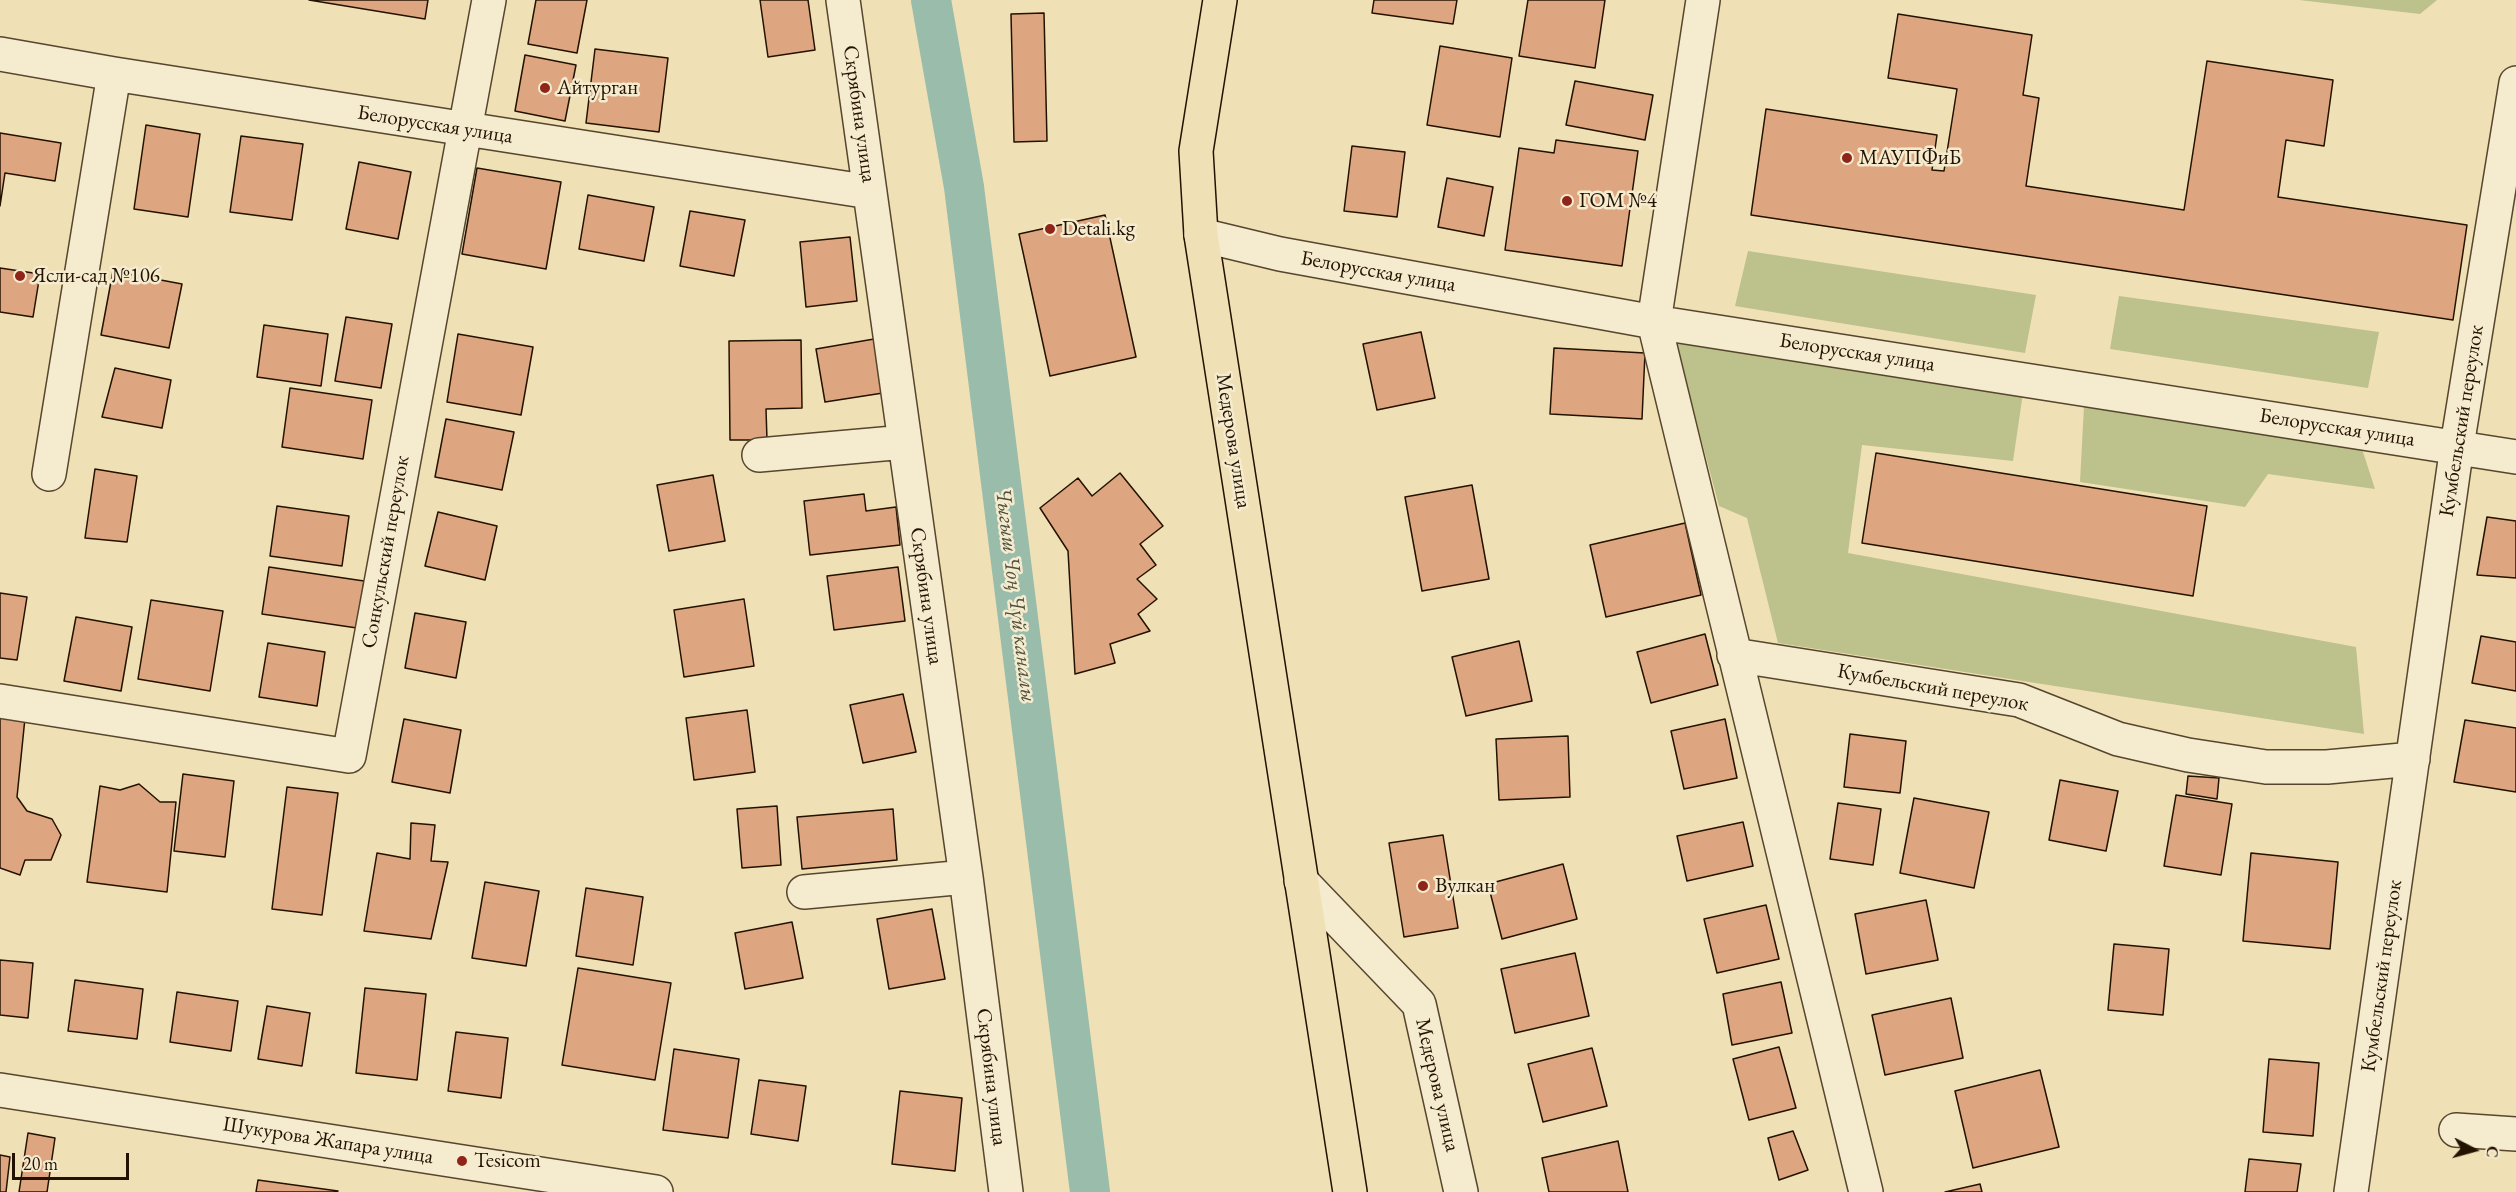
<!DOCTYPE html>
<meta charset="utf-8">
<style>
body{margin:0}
#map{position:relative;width:2516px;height:1192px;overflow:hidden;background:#f0e0b5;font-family:"EB Garamond",serif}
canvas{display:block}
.north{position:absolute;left:2444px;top:1120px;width:60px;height:60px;-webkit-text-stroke:4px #f5ebcf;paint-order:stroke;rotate:96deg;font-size:16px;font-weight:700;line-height:24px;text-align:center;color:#231200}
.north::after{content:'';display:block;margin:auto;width:21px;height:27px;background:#231200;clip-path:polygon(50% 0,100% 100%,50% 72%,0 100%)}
.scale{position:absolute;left:12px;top:1153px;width:117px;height:27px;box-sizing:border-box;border:3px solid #231200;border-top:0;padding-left:8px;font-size:18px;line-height:21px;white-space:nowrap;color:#231200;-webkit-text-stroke:4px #f5ebcf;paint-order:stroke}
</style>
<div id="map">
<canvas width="2516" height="1192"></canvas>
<div class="north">С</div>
<div class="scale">20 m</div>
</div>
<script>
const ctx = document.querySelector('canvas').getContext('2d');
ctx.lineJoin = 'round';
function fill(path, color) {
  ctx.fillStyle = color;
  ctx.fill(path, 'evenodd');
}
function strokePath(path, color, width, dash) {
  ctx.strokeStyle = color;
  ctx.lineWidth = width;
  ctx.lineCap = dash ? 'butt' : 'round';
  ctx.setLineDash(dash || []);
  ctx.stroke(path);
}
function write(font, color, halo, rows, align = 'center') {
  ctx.font = font + ' "EB Garamond",serif';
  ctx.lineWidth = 5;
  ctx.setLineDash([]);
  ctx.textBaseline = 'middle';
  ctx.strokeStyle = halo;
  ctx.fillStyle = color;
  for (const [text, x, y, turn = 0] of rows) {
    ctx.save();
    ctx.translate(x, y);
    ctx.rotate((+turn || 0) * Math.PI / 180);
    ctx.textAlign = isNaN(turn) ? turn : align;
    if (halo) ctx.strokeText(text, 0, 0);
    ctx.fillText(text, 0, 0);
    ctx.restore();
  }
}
fill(new Path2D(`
 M2299 0H2437L2420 14Z
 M1748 251 2036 295 2025 353 1735 306Z
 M2119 296 2379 332 2368 388 2110 349Z
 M1675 340 2023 393 2013 461 1862 445 1848 553 2356 647 2364 734 1778 643 1747 518 1719 506Z
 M2084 406 2362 449 2375 489 2268 474 2245 507 2080 482Z`), '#bdc18b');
strokePath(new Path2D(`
 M931 0 964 187 1090 1192`), '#9abdab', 40);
const building = new Path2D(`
 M309 0H428L425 19Z
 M536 0H587L577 53 528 44Z
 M760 0H808L815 50 768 57Z
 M1374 0H1457L1453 24 1372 13Z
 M1528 0H1605L1595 68 1519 56Z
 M1044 13 1047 141 1014 142 1011 14Z
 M1898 14 2032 35 2023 95 2039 98 2026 186 2184 210 2207 61 2333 80 2324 146 2286 140 2278 197 2467 225 2453 320 1751 215 1766 109 1937 135 1932 170 1944 171 1957 89 1888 78Z
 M1440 46 1512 58 1500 137 1427 125Z
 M595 49 668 58 659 132 586 123Z
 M525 55 576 65 565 121 515 111Z
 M1575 81 1653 95 1645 140 1566 125Z
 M146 125 200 134 188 217 134 209Z
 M0 133 61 143 55 181 5 173 0 206Z
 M241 136 303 144 292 220 230 212Z
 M1556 140 1638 151 1622 266 1505 250 1519 148 1554 153Z
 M1352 146 1405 152 1397 217 1344 211Z
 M359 162 411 172 398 239 346 229Z
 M477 168 561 182 546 269 462 254Z
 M1447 178 1493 187 1484 236 1438 227Z
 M588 195 654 207 644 261 579 249Z
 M690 211 745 220 734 276 680 266Z
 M1105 215 1136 357 1050 376 1019 234Z
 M850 237 857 301 806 307 800 242Z
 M0 268 40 274 33 317 0 312Z
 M113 271 182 284 169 348 101 335Z
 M346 317 392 324 381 388 335 381Z
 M264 325 328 334 321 386 257 377Z
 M1421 332 1435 398 1377 410 1363 344Z
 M458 334 533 347 521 415 447 402Z
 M874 339 883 393 825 402 816 349Z
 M801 340 802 408 766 409 767 440H730L729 341Z
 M1554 348 1645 353 1642 419 1550 414Z
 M115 368 171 380 162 428 102 417Z
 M290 388 372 400 363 459 282 447Z
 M446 419 514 432 502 490 435 477Z
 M1876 453 2207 506 2193 596 1862 543Z
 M95 469 137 476 127 542 85 538Z
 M1120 473 1163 526 1140 544 1156 565 1137 579 1157 599 1138 614 1150 631 1110 644 1115 663 1075 674 1068 551 1040 508 1078 478 1092 496Z
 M713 475 725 541 669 551 657 485Z
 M1472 485 1489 579 1422 591 1405 497Z
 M864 494 866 511 896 507 900 545 810 555 804 501Z
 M277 506 349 516 342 566 270 556Z
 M438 512 497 526 485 580 425 566Z
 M2487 517 2516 521V578L2477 575Z
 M1685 523 1701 595 1606 617 1590 545Z
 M269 567 364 581 357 628 262 614Z
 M898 567 905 621 834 630 827 576Z
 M0 593 27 597 17 660 0 658Z
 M744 599 754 666 684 677 674 610Z
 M151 600 223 611 210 691 138 679Z
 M415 613 466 622 456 678 405 668Z
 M76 617 132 627 121 691 64 681Z
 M1705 634 1718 685 1651 703 1637 652Z
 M2481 636 2516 642V691L2472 683Z
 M1519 641 1532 701 1466 716 1452 657Z
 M268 643 325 652 317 706 259 697Z
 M903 694 916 752 863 763 850 705Z
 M747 710 755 772 694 780 686 718Z
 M0 713 25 718 17 797 27 811 52 819 61 835 51 860H25L20 875 0 868Z
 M404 719 461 730 450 793 392 782Z
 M1725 719 1737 778 1684 789 1671 731Z
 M2465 720 2516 728V792L2454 782Z
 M1850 734 1906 741 1900 793 1844 787Z
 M1568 736 1570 797 1499 800 1496 739Z
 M183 774 234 781 225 857 174 851Z
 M2188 776 2219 778 2217 799 2186 794Z
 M2060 780 2118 791 2106 851 2049 840Z
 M139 784 160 802H176L167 892 87 882 100 786 120 790Z
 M287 787 338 793 322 915 272 909Z
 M2176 795 2232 804 2221 875 2164 866Z
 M1914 798 1989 812 1974 888 1900 873Z
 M1838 803 1881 809 1873 865 1830 859Z
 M777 806 781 865 742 868 737 809Z
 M893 809 897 860 802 869 797 817Z
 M1743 822 1753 866 1687 881 1677 836Z
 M411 823 435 825 431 861 448 862 431 939 364 931 377 853 410 859Z
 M1443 835 1458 928 1404 937 1389 843Z
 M2251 853 2338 862 2330 949 2243 941Z
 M1563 864 1577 919 1502 939 1488 884Z
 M485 882 539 891 526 966 472 958Z
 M586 888 643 897 633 965 576 956Z
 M1926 900 1938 960 1866 974 1855 914Z
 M1766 905 1779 959 1717 973 1704 919Z
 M932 909 945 979 889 989 877 919Z
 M792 922 803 978 745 989 735 933Z
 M2114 944 2169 949 2163 1015 2108 1010Z
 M1575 953 1589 1016 1515 1033 1501 969Z
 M0 960 33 963 28 1018 0 1015Z
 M578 968 671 983 655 1080 562 1065Z
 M75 980 143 989 137 1039 68 1031Z
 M1781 982 1792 1033 1732 1045 1723 994Z
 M365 988 426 994 417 1080 356 1073Z
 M177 992 238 1001 231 1051 170 1042Z
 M1951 998 1963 1058 1885 1075 1872 1015Z
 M267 1006 310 1013 302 1066 258 1059Z
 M456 1032 508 1038 501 1098 448 1091Z
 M1779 1047 1796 1108 1749 1120 1733 1059Z
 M1592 1048 1607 1106 1543 1122 1528 1064Z
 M674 1049 739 1059 728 1138 663 1130Z
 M2269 1059 2319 1063 2313 1136 2263 1132Z
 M2040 1070 2059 1147 1973 1168 1955 1091Z
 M759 1080 806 1086 798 1141 751 1134Z
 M900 1091 962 1098 955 1171 892 1164Z
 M1793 1131 1808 1170 1779 1180 1768 1138Z
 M28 1133 55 1138 47 1192H19Z
 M1618 1141 1628 1192H1549L1542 1158Z
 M0 1155 10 1157 6 1192H0Z
 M2249 1159 2301 1164 2297 1192H2245Z
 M258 1180 338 1191 337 1192H256Z
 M1980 1184 1982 1192H1945Z`);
fill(building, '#dea680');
strokePath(building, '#231200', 1.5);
const minor = new Path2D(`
 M843 0 966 877 1006 1192
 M1703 0 1654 322 1866 1192
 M0 54 114 74 870 192
 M1201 235 1280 254 1654 322 2516 457
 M759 455 905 442
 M49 474 114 74
 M1734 655 2019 700 2118 739 2188 755 2266 767H2327L2413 759
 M0 701 349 756 489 0
 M1301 881 1419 1004 1461 1192
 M804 892 966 877
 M0 1090 656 1192
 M2456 1130 2516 1134
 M2351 1192 2457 446 2516 83`);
const major = new Path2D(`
 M1220 0 1196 151 1201 235 1350 1192`);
strokePath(minor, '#56462d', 36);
strokePath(major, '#231200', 36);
strokePath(minor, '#f5ebcf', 33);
strokePath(major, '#f0e0b5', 33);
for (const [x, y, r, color] of [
 [545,88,6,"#8f2418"],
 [1847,158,6,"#8f2418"],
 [1567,201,6,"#8f2418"],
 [1050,229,6,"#8f2418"],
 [20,276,6,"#8f2418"],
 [1423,886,6,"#8f2418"],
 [462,1161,6,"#8f2418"]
]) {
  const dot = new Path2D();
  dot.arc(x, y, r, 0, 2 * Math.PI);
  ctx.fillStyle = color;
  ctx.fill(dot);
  strokePath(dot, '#f5ebcf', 2);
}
write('21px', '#231200', '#f5ebcf', [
 ["Айтурган",557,88],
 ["МАУПФиБ",1859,158],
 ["ГОМ №4",1579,201],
 ["Detali.kg",1062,229],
 ["Ясли-сад №106",32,276],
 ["Вулкан",1435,886],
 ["Tesicom",474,1161]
], 'left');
write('21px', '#231200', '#f5ebcf', [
 ["Скрябина улица",859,114,82],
 ["Белорусская улица",435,125,9],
 ["Белорусская улица",1378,272,10],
 ["Белорусская улица",1857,353,9],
 ["Кумбельский переулок",2462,421,-81],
 ["Белорусская улица",2337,428,9],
 ["Медерова улица",1233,441,81],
 ["Сонкульский переулок",386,552,-80],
 ["Скрябина улица",926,596,82],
 ["Кумбельский переулок",1933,688,10],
 ["Кумбельский переулок",2382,976,-82],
 ["Скрябина улица",991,1077,83],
 ["Медерова улица",1437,1085,77],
 ["Шукурова Жапара улица",328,1141,9]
]);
write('italic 22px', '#4d4e3c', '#f5ebcf', [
 ["Чыгыш Чоң Чүй каналы",1015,595,83]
]);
</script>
